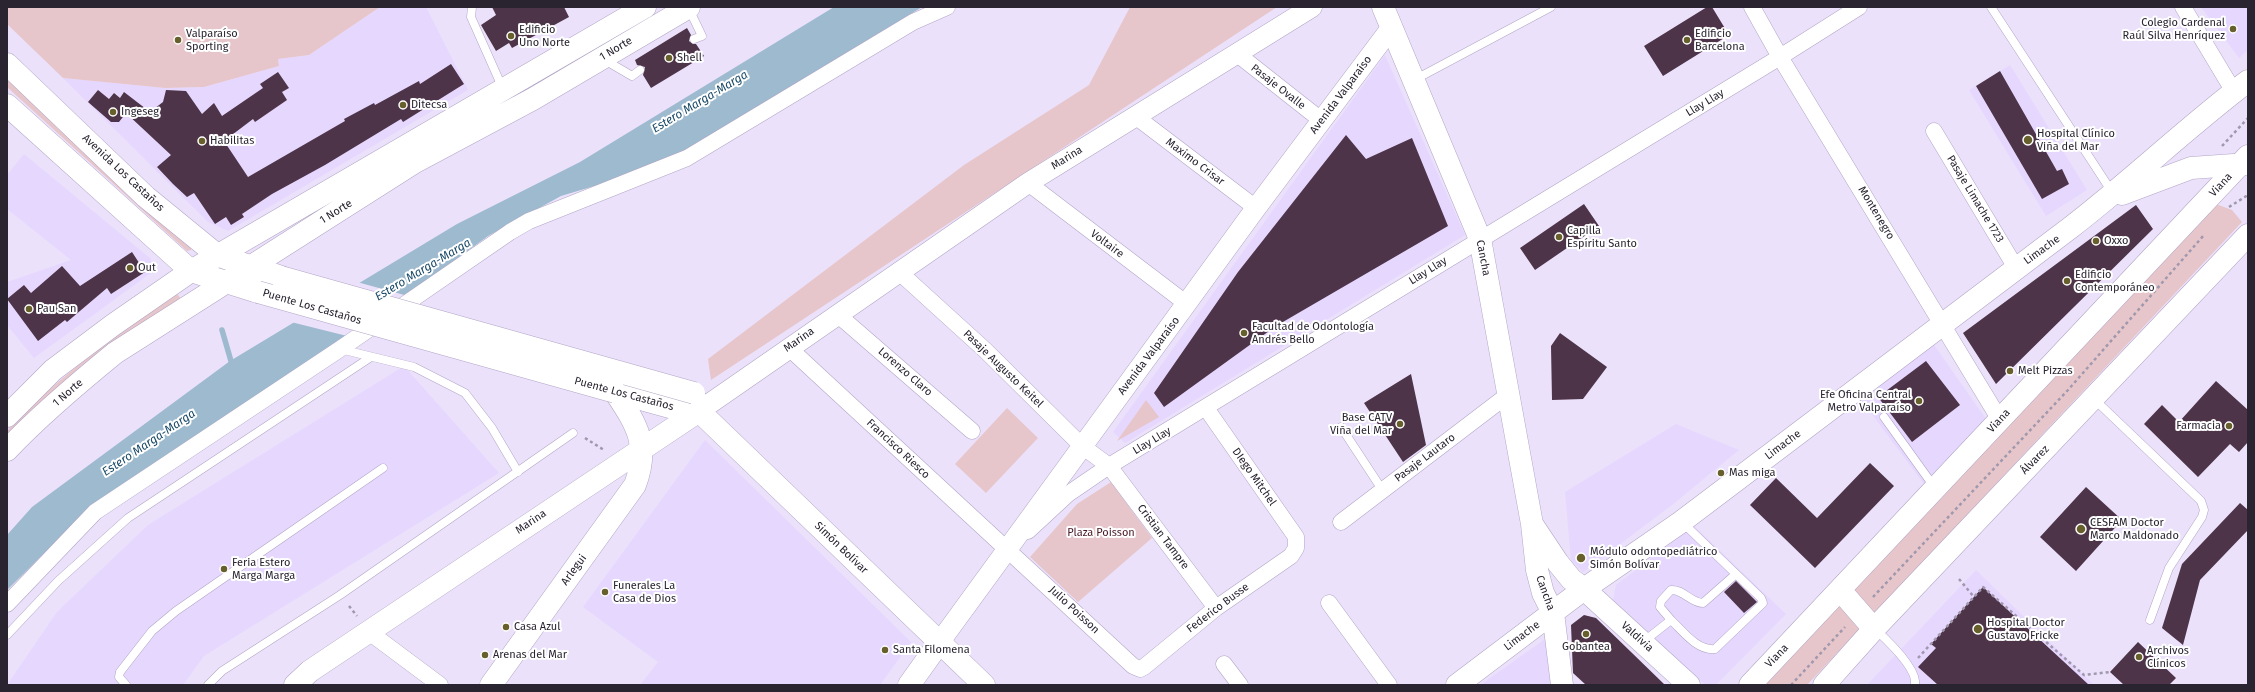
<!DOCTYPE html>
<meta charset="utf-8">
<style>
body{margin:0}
#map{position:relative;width:2255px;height:692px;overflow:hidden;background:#ebe1fb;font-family:"Fira Sans",sans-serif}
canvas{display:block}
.frame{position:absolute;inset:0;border:8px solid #292430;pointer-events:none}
</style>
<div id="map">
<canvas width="2255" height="692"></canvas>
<div class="frame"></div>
</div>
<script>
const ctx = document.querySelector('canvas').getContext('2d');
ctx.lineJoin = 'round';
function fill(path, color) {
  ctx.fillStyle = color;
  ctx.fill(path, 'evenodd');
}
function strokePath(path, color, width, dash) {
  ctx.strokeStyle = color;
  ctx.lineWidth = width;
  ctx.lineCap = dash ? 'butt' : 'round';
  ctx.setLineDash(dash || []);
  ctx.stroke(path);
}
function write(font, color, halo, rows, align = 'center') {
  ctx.font = font + ' "Fira Sans",sans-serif';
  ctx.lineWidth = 4;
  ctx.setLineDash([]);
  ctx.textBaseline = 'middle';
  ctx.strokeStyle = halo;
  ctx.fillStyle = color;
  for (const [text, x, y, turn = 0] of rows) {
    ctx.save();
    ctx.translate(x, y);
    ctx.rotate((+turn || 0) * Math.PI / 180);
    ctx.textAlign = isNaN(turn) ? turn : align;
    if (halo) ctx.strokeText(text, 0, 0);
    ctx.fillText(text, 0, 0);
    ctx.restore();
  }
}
fill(new Path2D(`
 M380 7H426L468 90 228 231 208 222 63 78 165 88 204 87 279 66 278 59 309 55Z
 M2201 7H2248V50L2239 58Z
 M1385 55 1465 235 1125 443 1113 432Z
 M2010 65 2087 190 2046 216 1969 90Z
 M24 154 151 259V273L34 358 7 325V282L71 260 7 209V175Z
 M1932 342 1986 419 1924 484 1859 397Z
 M404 366 499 473 204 656 183 685H7L57 612 148 525Z
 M1676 424 1739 450 1672 505 1583 572 1571 560 1565 492Z
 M705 440 911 642 880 685H640L658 662 583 607Z
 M1694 526 1786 614 1716 685H1705L1613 600 1616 585Z
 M1976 570 2094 685H1867Z
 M1548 637 1551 685H1481L1490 678Z`), '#e6d7fe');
fill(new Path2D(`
 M7 7H380L309 55 278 59 279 66 204 87 165 88 63 78 7 24Z
 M1130 7H1277L711 380 708 359 964 165 1089 85Z
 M7 76 192 246 191 250 187 251 7 87Z
 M2216 204 2232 210 2242 222 1807 685H1761Z
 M176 292 181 299 7 443V431C57 377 117 335 176 292Z
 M1146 400 1159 417 1117 441Z
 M1007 408 1038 438 986 493 955 464Z
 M1111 482 1152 538 1078 602 1030 557 1077 504Z`), '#e7c6cb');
fill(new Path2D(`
 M834 7H922L671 163 561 196 488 236 327 353 91 507 7 590V535L32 507 230 361 457 224 580 162Z`), '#9dbacf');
fill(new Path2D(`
 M357 282 408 296 351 337 291 322Z`), '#ebe1fb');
strokePath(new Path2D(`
 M222 330 233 368`), '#9dbacf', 5.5);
fill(new Path2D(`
 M492 7H564L569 17 512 48 509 43 496 51 481 25 496 15Z
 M1707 7H1712L1729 35 1663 76 1644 46Z
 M687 28 691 35 689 41 693 44H696L704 56 651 88 643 75 645 67 637 65 635 60Z
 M451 64 464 84 403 122 401 119 325 165 272 194 242 214 244 217 231 225 226 217 215 224 194 193 187 197 173 184 157 167 171 155 126 113 119 122H111L88 102 98 90 109 99 114 93 120 98 124 92 150 112 163 102 166 90 186 91 202 114 214 103 222 116 263 88 260 84 278 72 289 88 282 92 287 100 255 122 253 119 224 141 248 177 345 121 344 119 374 103 375 105 419 81 420 84Z
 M2000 71 2057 171 2062 169 2069 184 2042 199 1976 86Z
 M1346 135 1366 159 1412 138 1448 226 1276 326 1164 407 1154 393 1238 272Z
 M1584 204 1599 226 1535 270 1520 248Z
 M2136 205 2153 229 1996 384 1963 333Z
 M132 252 145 272 111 294 107 288 67 322 65 320 38 341 7 299 24 285 31 293 62 266 80 286Z
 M1560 333 1607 367 1583 399 1552 400 1551 346Z
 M1926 361 1960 405 1912 442 1878 397Z
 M1411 374 1426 445 1403 462 1364 403Z
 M2216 381 2248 410V442L2239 452 2230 444 2198 477 2144 424 2162 405 2179 422Z
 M1870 463 1894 486 1815 568 1750 505 1776 478 1817 518Z
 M2086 487 2122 520 2076 571 2040 537Z
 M2240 503 2248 510V530L2200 580 2183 645 2162 628 2182 564Z
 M1736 581 1757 602 1744 613 1724 592Z
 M1983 587 2089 685H1938L1918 667 1936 648 1931 644Z
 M1584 615 1596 618 1665 685H1586L1573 673 1571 625Z
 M2138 642 2176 678 2169 685H2124L2110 672Z`), '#4d3448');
const service = new Path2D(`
 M472 7 471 17 503 89
 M1991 7 2112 192
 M689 9 702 36 694 39
 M603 59 632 76 640 70
 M1414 80 1551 7
 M340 349 414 367 465 393 492 428 518 472
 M2094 399 2201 501 2204 510 2202 517 2169 568 2150 620
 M1884 417 1935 488
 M1341 427 1383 491
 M1671 620 1660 607 1661 601 1671 590C1683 589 1691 603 1703 603L1736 574
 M1875 629C1887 640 1918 669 1915 685
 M7 635 58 581 128 518 371 357
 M1643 642 1671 620C1683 631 1697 651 1715 649L1763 603 1761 598 1682 522
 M126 685 119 677 120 672 152 631 176 611 383 468
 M208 685 222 671 340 595 573 433`);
const minor = new Path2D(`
 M1752 7 1780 57 2000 420
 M2183 7 2234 92
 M1236 53 1321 120
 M1135 116 1256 208
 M1934 131 2016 268
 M1028 183 1187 304
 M898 271 985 350 1082 446 1109 466 1216 608
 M837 314 972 431
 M789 348 1133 666 1140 669 1144 667 1216 608 1291 556 1296 548V537L1206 408
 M1341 522 1509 394
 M1028 531 1068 494 1109 466 1780 57 1859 7
 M1329 603 1389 685
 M7 604 95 512 340 349 510 232 529 221 687 158 913 22 947 7
 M369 632 440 685
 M1224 664 1240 685`);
const tertiary = new Path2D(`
 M699 411 1028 183 1312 7
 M939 643 1256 208 1391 28`);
const secondary = new Path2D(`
 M1383 7 1480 239 1532 524 1537 570 1543 593 1553 613 1562 685
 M7 64 146 197 217 255 281 277
 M7 105 191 271 258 292
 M2122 194 2191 168 2248 164
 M615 392 673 408 699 411
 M695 398 699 411 984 685
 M1532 524 1558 563 1571 579 1584 589 1689 685
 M295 685 310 671 699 411
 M491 685 635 485C650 445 637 425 615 392
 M909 685 939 643
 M1457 685 1584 589 1681 522 2070 228C2131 181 2186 128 2248 81`);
const primary = new Path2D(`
 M7 416 53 370 113 325 191 271 645 7
 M7 450C40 415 77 384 115 353L415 162 533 99 689 7
 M1840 590 1874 629
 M1750 685 2248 156
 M1824 685 1874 629 2248 235`);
strokePath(service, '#b2a6c5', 9);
strokePath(minor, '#b2a6c5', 17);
strokePath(tertiary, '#b2a6c5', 21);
strokePath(secondary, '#b2a6c5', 23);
strokePath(primary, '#b2a6c5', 23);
strokePath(new Path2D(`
 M2222 146 2248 118
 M2229 207 2248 195
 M585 438 604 450
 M1959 579 1974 597
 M1873 597 2068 390 2204 235
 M349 606 357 616
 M1918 658 1983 587 2084 675 2110 672
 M1791 685 1845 627`), '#a098ac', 2.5, [3, 3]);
strokePath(service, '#fff', 8);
strokePath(minor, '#fff', 16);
strokePath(tertiary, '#fff', 20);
strokePath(secondary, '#fff', 22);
strokePath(primary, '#fff', 22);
const secondaryBridge = new Path2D(`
 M281 277 694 393
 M258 292 615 392`);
strokePath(secondaryBridge, '#b2a6c5', 23, []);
strokePath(secondaryBridge, '#fff', 22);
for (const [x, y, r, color] of [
 [2233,29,4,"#67602c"],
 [511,36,4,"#67602c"],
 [178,40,4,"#67602c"],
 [1687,40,4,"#67602c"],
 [669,58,4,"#67602c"],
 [403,105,4,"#67602c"],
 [113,112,4,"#67602c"],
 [2028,140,5,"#67602c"],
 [202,141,4,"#67602c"],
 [1559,237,4,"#67602c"],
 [2096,241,4,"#67602c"],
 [130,268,4,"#67602c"],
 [2067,281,4,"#67602c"],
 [29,309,4,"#67602c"],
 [1244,333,4,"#67602c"],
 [2010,371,4,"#67602c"],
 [1919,401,4,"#67602c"],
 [1400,424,4,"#67602c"],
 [2229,426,4,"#67602c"],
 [1721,473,4,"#67602c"],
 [2081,529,5,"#67602c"],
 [1581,558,5,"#67602c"],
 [224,569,4,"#67602c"],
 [605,592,4,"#67602c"],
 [506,627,4,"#67602c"],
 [1978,629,5,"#67602c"],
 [1586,634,4,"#67602c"],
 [885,650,4,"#67602c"],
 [485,655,4,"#67602c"],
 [2139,657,4,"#67602c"]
]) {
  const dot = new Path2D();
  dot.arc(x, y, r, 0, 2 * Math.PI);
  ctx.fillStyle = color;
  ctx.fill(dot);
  strokePath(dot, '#fff', 1.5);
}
write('11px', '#292430', '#fff', [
 ["Colegio Cardenal",2225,23,"right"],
 ["Raúl Silva Henríquez",2225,36,"right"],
 ["Edificio",519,30],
 ["Uno Norte",519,43],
 ["Valparaíso",186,34],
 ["Sporting",186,47],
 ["Edificio",1695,34],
 ["Barcelona",1695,47],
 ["Shell",677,58],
 ["Ditecsa",411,105],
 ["Ingeseg",121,112],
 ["Hospital Clínico",2037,134],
 ["Viña del Mar",2037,147],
 ["Habilitas",210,141],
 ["Capilla",1567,231],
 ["Espíritu Santo",1567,244],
 ["Oxxo",2104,241],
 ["Out",138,268],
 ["Edificio",2075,275],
 ["Contemporáneo",2075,288],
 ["Pau San",37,309],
 ["Facultad de Odontología",1252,327],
 ["Andrés Bello",1252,340],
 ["Melt Pizzas",2018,371],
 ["Efe Oficina Central",1911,395,"right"],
 ["Metro Valparaíso",1911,408,"right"],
 ["Base CATV",1392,418,"right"],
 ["Viña del Mar",1392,431,"right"],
 ["Farmacia",2221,426,"right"],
 ["Mas miga",1729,473],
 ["CESFAM Doctor",2090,523],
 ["Marco Maldonado",2090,536],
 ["Módulo odontopediátrico",1590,552],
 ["Simón Bolívar",1590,565],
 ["Feria Estero",232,563],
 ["Marga Marga",232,576],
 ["Funerales La",613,586],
 ["Casa de Dios",613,599],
 ["Hospital Doctor",1987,623],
 ["Gustavo Fricke",1987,636],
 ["Casa Azul",514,627],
 ["Gobantea",1586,647,"center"],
 ["Santa Filomena",893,650],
 ["Archivos",2147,651],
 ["Clínicos",2147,664],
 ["Arenas del Mar",493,655]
], 'left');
write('11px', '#292430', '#fff', [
 ["1 Norte",616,49,-31],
 ["Pasaje Ovalle",1278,87,38],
 ["Avenida Valparaíso",1341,95,-53],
 ["Llay Llay",1705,103,-31],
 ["Marina",1067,158,-32],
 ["Maximo Crisar",1195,162,37],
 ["Avenida Los Castaños",123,173,43],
 ["Viana",2221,185,-47],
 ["Pasaje Limache 1723",1975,199,59],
 ["1 Norte",336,212,-32],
 ["Montenegro",1876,213,59],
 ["Voltaire",1107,244,37],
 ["Limache",2042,250,-36],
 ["Cancha",1483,258,79],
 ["Llay Llay",1428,271,-32],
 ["Puente Los Castaños",312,307,16],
 ["Marina",799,340,-35],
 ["Avenida Valparaíso",1149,356,-53],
 ["Pasaje Augusto Keitel",1003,369,44],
 ["Lorenzo Claro",905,372,41],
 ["1 Norte",68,393,-41],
 ["Puente Los Castaños",624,394,15],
 ["Viana",1999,421,-47],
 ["Llay Llay",1152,441,-31],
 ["Limache",1783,445,-37],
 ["Francisco Riesco",898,449,43],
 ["Pasaje Lautaro",1425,458,-37],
 ["Álvarez",2035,460,-46],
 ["DIego Mitchel",1254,477,55],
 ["Marina",531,522,-34],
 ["Cristian Tampre",1163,537,53],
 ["Simón Bolívar",841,548,44],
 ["Arlegui",574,570,-54],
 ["Cancha",1545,593,70],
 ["Federico Busse",1218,608,-37],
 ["Julio Poisson",1074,610,43],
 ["Limache",1522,636,-37],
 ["Valdivia",1637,637,42],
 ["Viana",1777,656,-46]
]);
write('11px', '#471824', '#fff', [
 ["Plaza Poisson",1101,533]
]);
write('italic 12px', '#194968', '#fff', [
 ["Estero Marga-Marga",700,102,-31],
 ["Estero Marga-Marga",423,270,-31],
 ["Estero Marga-Marga",149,443,-34]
]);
</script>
